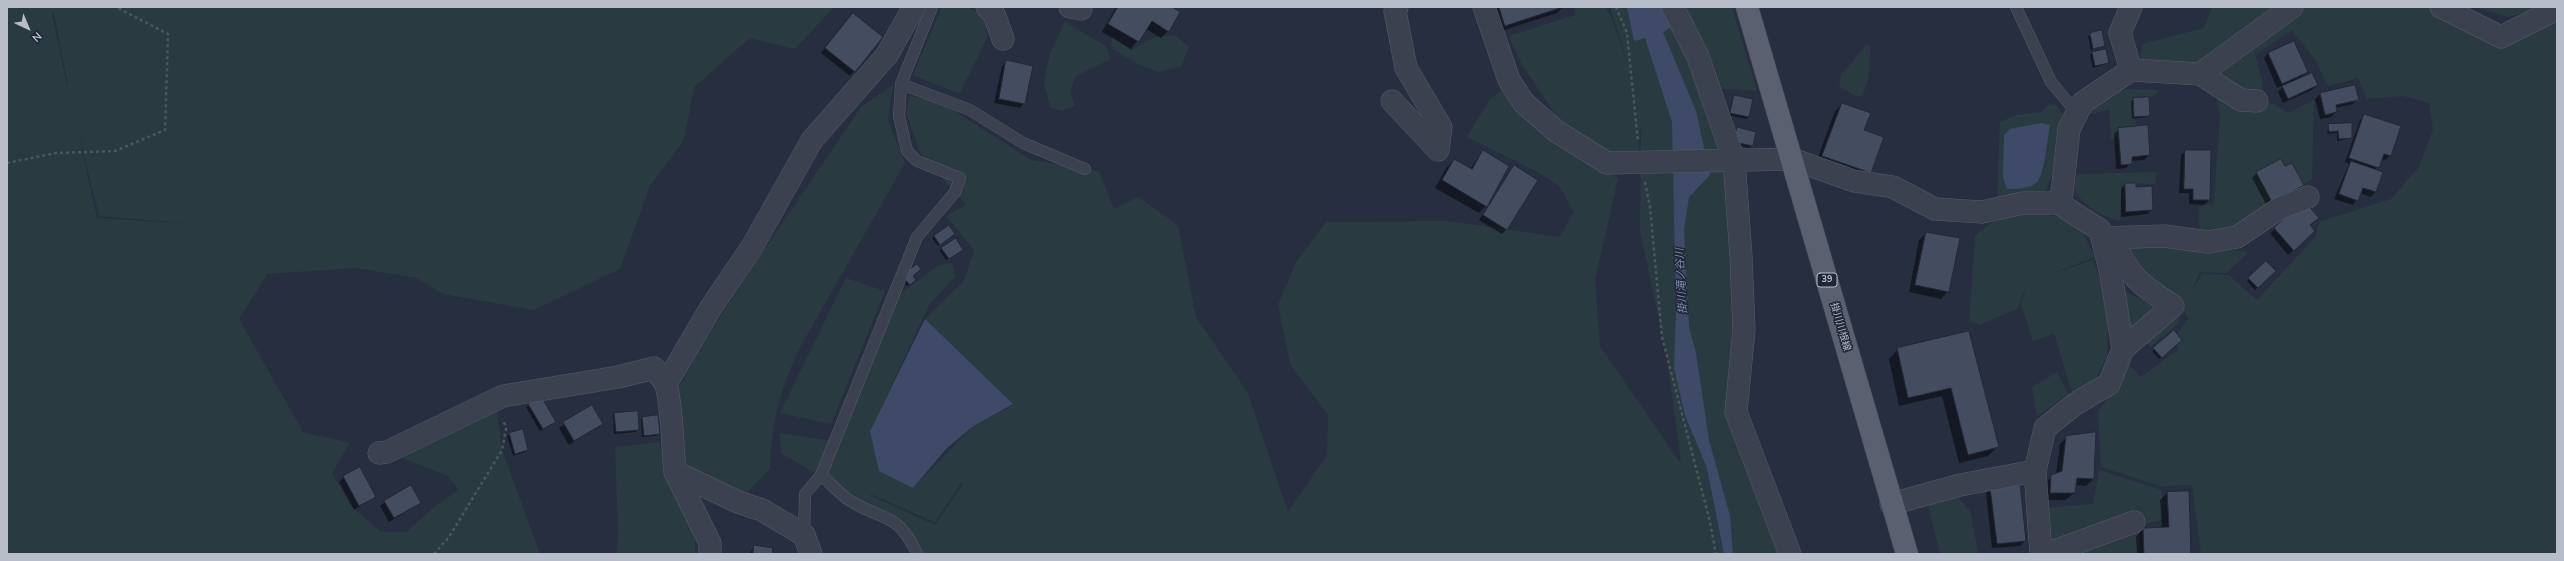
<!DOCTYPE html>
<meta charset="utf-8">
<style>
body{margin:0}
#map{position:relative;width:2564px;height:561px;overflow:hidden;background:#272e40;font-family:"Nunito Sans",sans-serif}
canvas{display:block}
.frame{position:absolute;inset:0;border:8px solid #b8bdca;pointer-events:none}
.north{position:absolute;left:8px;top:8px;width:40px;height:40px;-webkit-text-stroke:3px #202635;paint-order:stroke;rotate:136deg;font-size:11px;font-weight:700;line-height:16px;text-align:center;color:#b8bdca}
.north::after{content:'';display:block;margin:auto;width:14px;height:18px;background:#b8bdca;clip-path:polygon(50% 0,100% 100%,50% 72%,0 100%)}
</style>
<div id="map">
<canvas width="2564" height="561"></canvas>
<div class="frame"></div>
<div class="north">N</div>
</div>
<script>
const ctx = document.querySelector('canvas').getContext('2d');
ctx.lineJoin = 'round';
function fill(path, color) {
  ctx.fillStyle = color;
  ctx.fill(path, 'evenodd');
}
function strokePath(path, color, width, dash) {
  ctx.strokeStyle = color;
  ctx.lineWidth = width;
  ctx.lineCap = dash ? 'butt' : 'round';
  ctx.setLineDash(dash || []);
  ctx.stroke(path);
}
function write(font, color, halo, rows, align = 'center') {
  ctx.font = font + ' "Nunito Sans","Noto Sans JP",sans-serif';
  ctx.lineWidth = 3;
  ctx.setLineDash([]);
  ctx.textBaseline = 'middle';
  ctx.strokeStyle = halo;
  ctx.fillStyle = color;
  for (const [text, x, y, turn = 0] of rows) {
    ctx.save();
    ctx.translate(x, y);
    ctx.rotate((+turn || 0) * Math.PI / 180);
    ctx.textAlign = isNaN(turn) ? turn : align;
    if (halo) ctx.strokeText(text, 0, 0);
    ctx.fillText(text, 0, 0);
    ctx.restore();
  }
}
fill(new Path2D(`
 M7 7H834L795 49 750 38 694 87 684 140 650 186 620 269 534 310 443 294 417 278 355 268 267 274 239 319 303 432 350 443 332 473 352 507 381 532H406L437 505 459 490 448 476 387 452 496 403 502 450 540 554H7ZM54 13 68 85H67L52 14ZM77 127 99 216 192 224 97 218Z
 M942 7H968L983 16 988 36 959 94 913 75Z
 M1574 7H1605L1611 17 1628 65 1610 7H1682L1694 29 1687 7H1732L1757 91 1707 88 1734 160 1747 419 1792 554H915L902 528 845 496 861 495 850 494 781 453 780 433 826 440 840 437 888 303 939 265 952 263 955 277 929 305 870 431 913 488 972 427 1013 405 925 319 964 281 974 250 946 216 966 205 921 154 906 114 909 96 940 102 1031 160 1099 171 1114 209 1138 197 1178 225 1196 317 1248 393 1288 512 1327 455 1328 415 1290 364 1278 305 1296 262 1326 222 1449 221 1559 237 1574 212 1559 186 1536 171 1467 137 1490 99 1507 86 1551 131 1618 179 1595 280 1600 346 1681 464 1667 358 1640 231 1641 124 1638 152 1613 154 1561 123 1521 63 1509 36 1575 15ZM962 482 964 483 935 525 869 495H873L935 522Z
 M2212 7H2435L2501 37 2557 9V554H2249L2254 547 2248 554H2201L2192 485 2160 486 2101 467 2098 411 2115 389 2128 364 2141 377 2178 350 2177 334 2189 318 2179 306 2177 308 2120 247H2218L2249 252 2226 273 2200 272 2191 292 2202 274 2229 275 2257 300 2316 236 2319 222 2391 199 2419 167 2433 129 2429 103 2403 96 2367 99 2358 78 2328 86 2316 61 2292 30 2255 55 2263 83 2262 92 2139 74 2142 44 2204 28ZM2249 57 2213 65 2215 63Z
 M2474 7H2543L2508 17Z
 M1065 22 1106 46 1111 59 1076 76 1070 91 1075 106 1062 111 1050 107 1044 82 1050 53Z
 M1112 35 1130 50 1155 37 1175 35 1189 47 1181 67 1158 72 1134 62 1111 48Z
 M1867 44 1870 47 1869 77 1863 95 1857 97 1839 86 1841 75Z
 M2213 84 2264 104H2274L2288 113 2314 100 2312 179 2236 226 2200 232 2198 207 2214 203 2220 114Z
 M893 85 888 121 905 163 799 349C779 392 772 422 770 469L738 502 675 472 671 403 700 348 744 280 861 107Z
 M2126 89 2158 90 2155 96 2133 98 2136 127 2118 128 2119 139H2111L2109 110 2081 116 2100 96Z
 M2050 104 2056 105 2065 119 2060 156 2043 196 1997 198 2000 122 2016 115 2041 112Z
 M2156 172 2155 184 2125 183 2122 187 2120 221C2099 214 2086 209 2074 189L2077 174Z
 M2034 211 2065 219 2082 231 2095 257 2048 275 2093 260 2108 299 2107 357 2096 379 2073 396 2054 333 2033 342 2021 304 2027 285 2017 309 1980 325 1969 322 1975 235 1994 221Z
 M846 278 885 291 831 424 780 413Z
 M2124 291 2180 319 2177 325 2150 347 2140 336H2130Z
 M2057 372 2068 394 2037 416 2032 387Z
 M659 442 674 482 695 527V554H617L618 530 615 447Z
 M2099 470 2162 490 2163 520 2139 525 2140 554H2050L2044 508 2093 504Z
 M1957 495 1971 513 1978 554H1940L1928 505Z`), '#293b41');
fill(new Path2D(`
 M1627 7H1665L1674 26 1663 32 1696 111 1710 175 1689 197 1684 230 1689 327 1696 353 1709 440 1730 516 1733 554H1724L1707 468 1685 415 1674 368 1676 313 1672 122 1645 38 1634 41Z
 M2041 123 2050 125C2047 137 2045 178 2035 184 2027 189 2016 189 2007 189L2003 177 2004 135 2010 129Z
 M925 319 1013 404 972 427 946 449 913 488 879 471 870 431Z`), '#3f4a68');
fill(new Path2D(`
 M1116 7H1170L1168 31 1161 38 1146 29 1131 49 1102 32Z
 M1490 7H1563L1557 13 1498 32Z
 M849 19 854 71 850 76 821 53Z
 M2101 31 2104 46 2091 50 2088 36Z
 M2092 53 2108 63 2093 68 2090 55Z
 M2268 53 2307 72 2299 79 2317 85 2312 90 2283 103 2278 92 2285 84 2277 88 2264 58Z
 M1007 62 1024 103 1020 108 994 103 1002 66Z
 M2320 94 2357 99 2353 104 2335 108 2336 112 2331 117 2320 119 2315 99Z
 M1734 96 1749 117 1746 119 1728 115Z
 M2134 99 2149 115 2147 117 2132 119 2131 101Z
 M1842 104 1863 130 1870 173 1816 163 1835 111Z
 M2364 115 2390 156 2385 160 2381 159 2375 170V192L2371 197 2360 193 2353 205 2334 199 2349 164 2345 162 2360 120Z
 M2329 125 2351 138 2337 141V133L2327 134Z
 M1738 128 1755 132 1750 148 1733 144Z
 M2119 129 2149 155 2144 160 2131 161 2126 168 2116 169 2114 134Z
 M1483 151 1487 205 1479 213 1435 188 1447 167 1454 160 1470 169Z
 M2186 151 2209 200 2204 205 2189 204V193H2179L2181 155Z
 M1514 166 1507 229 1502 234 1479 220Z
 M2285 167 2302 185 2267 206 2252 178 2257 173Z
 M2125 184 2152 209 2147 214 2121 217V189Z
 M2304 202 2313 223 2309 226V236L2288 255 2270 233Z
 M1927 233 1948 291 1941 299 1909 292 1919 240Z
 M954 234 938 246 932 238 934 236Z
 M942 248 960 252 946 260 940 251Z
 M2266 263 2274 271 2255 290 2247 281Z
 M912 276 913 282 907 286 901 279Z
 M1968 332 1997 447 1988 456 1959 463 1942 396 1899 406 1889 359 1898 349Z
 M2173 332 2181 340 2159 359 2152 351Z
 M529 405 552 424 540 431 526 407Z
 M592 407 601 424 569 445 559 428Z
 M615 414 638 430 636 432 614 434 613 416Z
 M643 418 659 433 656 436 642 437 641 420Z
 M510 434 527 450 525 452 513 456 507 436Z
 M2067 437 2094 478 2086 486 2075 485 2074 493 2066 500H2043L2044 483 2056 474 2060 444Z
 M344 477 375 497 354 510 339 482Z
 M1991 488 2025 541 2020 546 1992 548 1986 493Z
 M2167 493 2190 554H2137L2136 537 2143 529 2162 528 2160 500Z
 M385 502 420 503 389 522 380 506Z
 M755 546 771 554H749Z`), '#0007');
const building = new Path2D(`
 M1118 7H1172L1180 12 1169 32 1152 21 1139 42 1108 24Z
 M1499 7H1563L1505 26Z
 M853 13 883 37 855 72 825 48Z
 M2102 30 2105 46 2093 49 2090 33Z
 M2294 41 2308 72 2282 84 2268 53Z
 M2106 49 2109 63 2095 66 2092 52Z
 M1006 60 1033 66 1025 104 999 99Z
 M2312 73 2318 85 2288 99 2282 86Z
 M2355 85 2359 100 2336 105 2337 112 2325 115 2320 93Z
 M1734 95 1753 99 1749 117 1730 113Z
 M2149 97 2150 116 2134 117 2133 98Z
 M1842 103 1871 113 1864 130 1884 137 1871 173 1822 156Z
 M2364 114 2401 126 2391 156 2384 154 2379 168 2349 158Z
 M2352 123V138L2339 139 2338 131 2329 132 2328 124Z
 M2148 125 2150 155 2132 157V164L2121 165 2118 128Z
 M1737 127 1756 132 1753 146 1734 142Z
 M1483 150 1509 166 1487 207 1442 180 1454 159 1472 169Z
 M2185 150H2211L2210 200H2193V189H2184Z
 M2281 159 2285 166 2292 163 2304 185 2272 202 2256 172Z
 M2351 161 2383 172 2376 192 2363 188 2358 201 2339 194Z
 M1514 165 1538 180 1507 230 1483 215Z
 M2125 183H2136V187L2152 186 2153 210 2126 212Z
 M2304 201 2319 218 2310 225 2315 231 2294 251 2274 228Z
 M949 225 955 234 940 245 934 236Z
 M1926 232 1960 238 1949 292 1915 285Z
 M956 238 963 250 949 259 941 248Z
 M2266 261 2276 271 2258 288 2248 278Z
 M917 264 921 269 913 276 916 280 910 285 902 276Z
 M2174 330 2182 340 2162 358 2153 348Z
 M1969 331 1999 447 1968 455 1951 388 1908 398 1897 348Z
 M541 396 556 422 543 429 528 404Z
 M592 405 603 424 574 441 563 422Z
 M638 411 639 430 616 432 614 413Z
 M658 415 660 434 644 436 642 417Z
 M523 429 528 450 515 454 509 433Z
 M2096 432 2094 479 2077 478 2075 493H2050L2051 475 2062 471 2066 436Z
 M360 467 376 497 359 506 343 476Z
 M2020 483 2026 541 1997 544 1990 487Z
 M411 485 421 503 394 518 384 501Z
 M2189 491 2191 554H2144L2143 528 2169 527 2167 492Z
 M754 545 773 548 772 554H753Z`);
fill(building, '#444c5f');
strokePath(building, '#222837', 1);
const service = new Path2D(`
 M2016 7 2051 82 2077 113
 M901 84 970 110 1023 143 1085 169
 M804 535 805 494 821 475
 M917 554C897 509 880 522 846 498 837 491 829 482 821 475L917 237 955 192 960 178 917 161 907 151 899 116 901 84 932 7`);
const minor = new Path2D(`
 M987 7 994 14 1003 39
 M1070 7 1081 9
 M1484 7 1509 80 1524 103 1556 131 1607 163 1792 159 1854 181 1893 187 1935 209 1982 212 2023 203H2058L2062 193 2069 129 2082 103 2131 70 2200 74 2292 7
 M1673 7 1698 57 1734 160 1741 256 1744 330 1736 412 1790 554
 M2131 7 2120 33 2131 70
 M2441 7 2501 37 2557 9
 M2200 74 2241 100 2257 101
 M1392 101 1438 150 1441 127 1406 68 1395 11 1397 7
 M2102 238 2164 236 2208 242 2237 237 2280 208 2308 197
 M2114 240C2128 277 2141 285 2173 306L2123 349
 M379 453 387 452 503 396 618 377 654 368 666 384
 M675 472 710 543V554
 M1891 504 1960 485 2035 471
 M811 554 804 535 762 510 738 502 675 472C672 443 673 413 666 384L710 309 752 247 812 140 887 55 914 7
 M2041 554 2035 471 2045 428 2075 404 2109 384 2123 349 2111 274 2100 230 2058 203
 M2046 554 2134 522`);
const primary = new Path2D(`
 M1747 7 1907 554`);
strokePath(service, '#565c6a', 12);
strokePath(minor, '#565c6a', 23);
strokePath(primary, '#454a59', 23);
strokePath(new Path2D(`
 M1616 7 1627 33 1638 142
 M7 163 56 153 115 151 165 130 168 34 116 7
 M1645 182 1650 207 1662 337 1710 522 1716 554
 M434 554 449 537 502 450 506 429 503 419`), '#48585e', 2.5, [3, 3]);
strokePath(service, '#3c4150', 11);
strokePath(minor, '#3c4150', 22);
strokePath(primary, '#5a6070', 22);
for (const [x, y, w] of [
 [1827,280,20]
]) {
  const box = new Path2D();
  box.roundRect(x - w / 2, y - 7, w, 14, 3);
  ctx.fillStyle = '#202635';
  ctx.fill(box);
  strokePath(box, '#b8bdca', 1);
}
write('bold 9px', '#b8bdca', null, [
 ["39",1827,280]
]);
write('10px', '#b8bdca', '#202635', [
 ["掛川川根線",1840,327,74]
]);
write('italic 11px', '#828eb0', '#202635', [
 ["掛川滝ノ谷川",1682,281,-93]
]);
</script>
